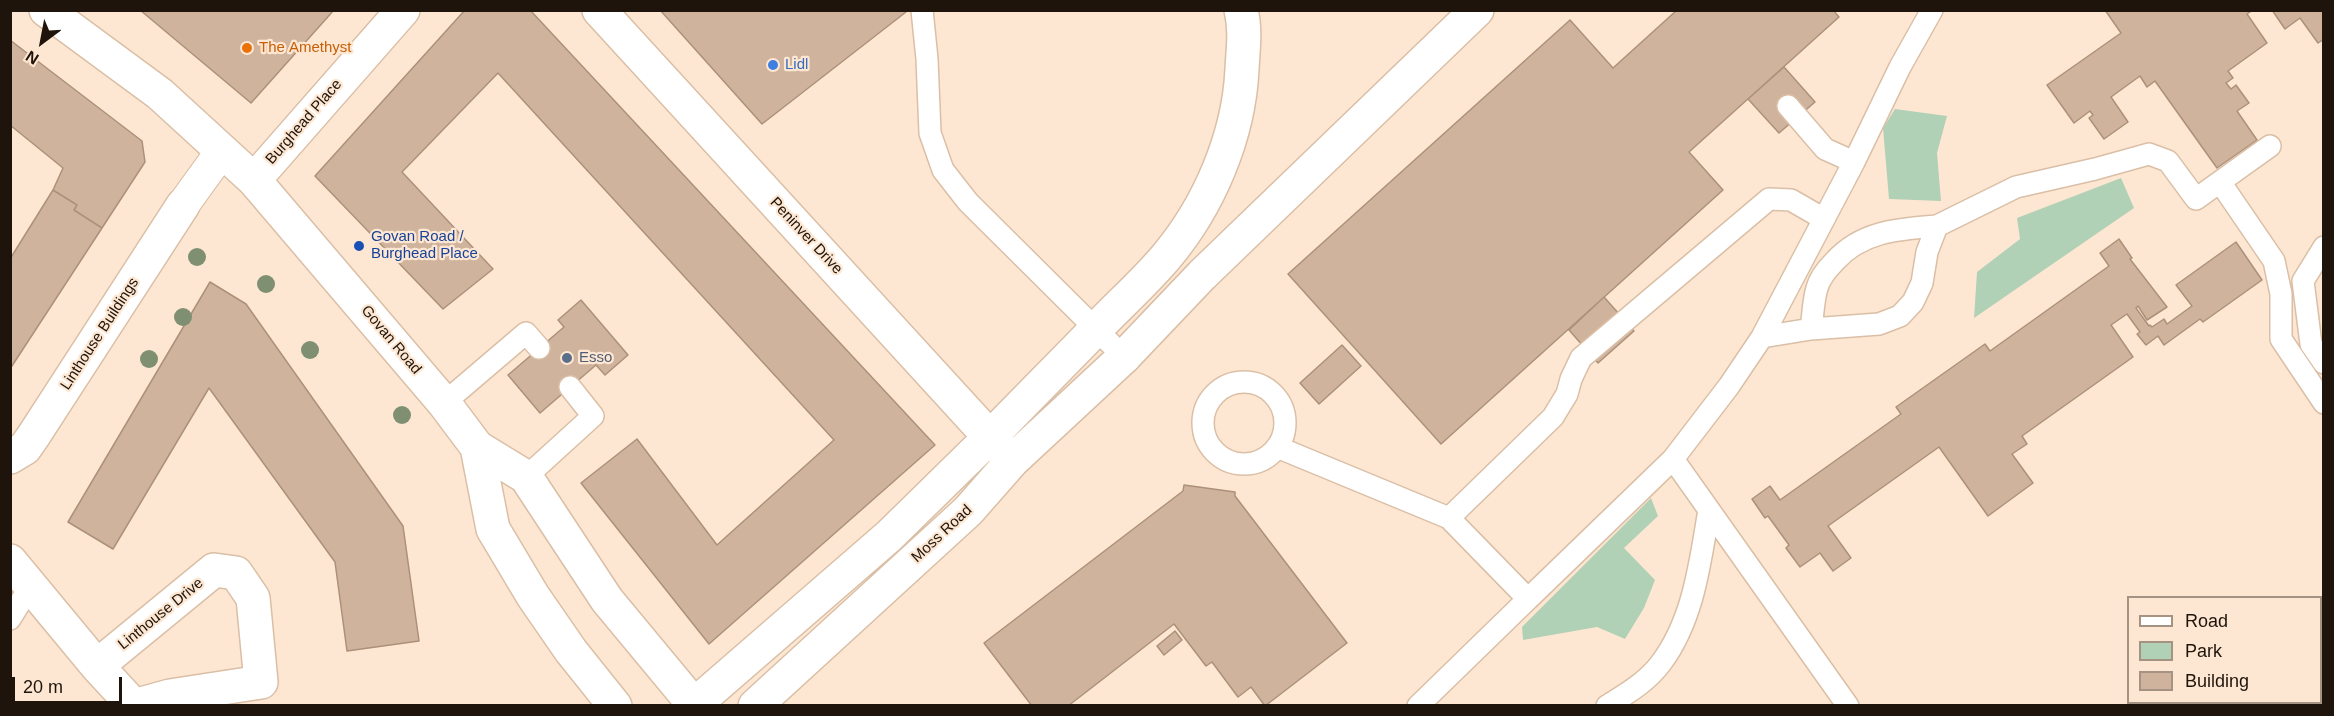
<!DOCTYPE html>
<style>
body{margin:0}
#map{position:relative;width:2334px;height:716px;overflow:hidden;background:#fee7d2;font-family:Arial,sans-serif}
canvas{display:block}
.frame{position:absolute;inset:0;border:12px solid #1e140b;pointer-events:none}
.legend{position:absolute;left:2127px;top:596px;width:195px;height:108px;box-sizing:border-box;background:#fee7d2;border:2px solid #a49382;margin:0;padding:8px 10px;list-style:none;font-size:18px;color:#1e140b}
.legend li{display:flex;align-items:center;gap:12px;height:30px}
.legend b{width:30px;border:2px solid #a49382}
.north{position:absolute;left:12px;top:12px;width:60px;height:60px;-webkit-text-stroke:4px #fee7d2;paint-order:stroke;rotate:212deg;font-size:16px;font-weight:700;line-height:24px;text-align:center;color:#1e140b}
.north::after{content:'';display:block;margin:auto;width:21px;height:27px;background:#1e140b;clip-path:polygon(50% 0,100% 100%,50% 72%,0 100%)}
.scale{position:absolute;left:12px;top:677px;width:110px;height:27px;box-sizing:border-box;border:3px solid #1e140b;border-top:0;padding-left:8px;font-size:18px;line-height:21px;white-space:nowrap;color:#1e140b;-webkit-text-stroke:4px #fee7d2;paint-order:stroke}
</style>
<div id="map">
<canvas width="2334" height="716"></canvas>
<div class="frame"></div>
<ul class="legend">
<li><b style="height:8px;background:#fff"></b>Road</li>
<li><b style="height:16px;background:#b1d1b6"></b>Park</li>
<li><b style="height:16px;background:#d0b39c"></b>Building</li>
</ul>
<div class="north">N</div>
<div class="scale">20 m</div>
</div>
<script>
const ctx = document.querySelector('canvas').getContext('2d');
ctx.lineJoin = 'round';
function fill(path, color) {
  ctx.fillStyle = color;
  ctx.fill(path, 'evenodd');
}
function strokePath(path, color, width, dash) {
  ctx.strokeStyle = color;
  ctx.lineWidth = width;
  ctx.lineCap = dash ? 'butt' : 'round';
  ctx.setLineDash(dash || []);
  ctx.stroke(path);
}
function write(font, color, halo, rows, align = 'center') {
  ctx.font = font + ' Arial,sans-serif';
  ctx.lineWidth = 4.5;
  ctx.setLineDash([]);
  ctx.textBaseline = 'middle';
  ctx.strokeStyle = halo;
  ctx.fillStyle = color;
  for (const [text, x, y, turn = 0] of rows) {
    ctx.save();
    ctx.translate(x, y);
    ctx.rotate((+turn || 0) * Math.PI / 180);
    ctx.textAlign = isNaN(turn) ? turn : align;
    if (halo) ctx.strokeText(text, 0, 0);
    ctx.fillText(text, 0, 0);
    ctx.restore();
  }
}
fill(new Path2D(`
 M1895 109 1947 116 1937 153 1941 201 1889 199 1883 128Z
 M2121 178 2134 208 1974 318 1977 272 2020 239 2017 218Z
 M1651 498 1658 516 1624 548 1655 580 1644 608 1625 639 1597 627 1523 640 1522 627Z`), '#b1d1b6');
const building = new Path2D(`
 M140 10H334L251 103Z
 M465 10H530L935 445 709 644 581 483 637 439 717 545 834 440 498 73 402 172 493 269 443 309 315 176Z
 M660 10H905L906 12 762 124Z
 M1677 10H1833L1839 17 1689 152 1723 190 1441 444 1288 274 1570 20 1613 68Z
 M2105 10H2253L2247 14 2267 43 2228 71 2233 78 2226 83 2231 89 2236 85 2249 103 2237 111 2257 140 2217 168 2155 81 2147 87 2140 76 2111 97 2128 122 2104 139 2089 118 2093 115 2090 111 2074 123 2047 85 2121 33Z
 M2272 10H2324V39L2318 43 2300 18 2285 29Z
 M10 40 142 141 145 162 102 228 74 210 77 205 53 190 63 168 10 125Z
 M1784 67 1815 102 1779 133 1748 99Z
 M53 190 77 205 74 210 102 228 10 369V259Z
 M2119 239 2132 258 2130 259 2167 307 2147 320 2138 306 2136 308 2149 326 2150 325 2152 327 2164 319 2167 324 2192 306 2176 285 2236 242 2262 280 2203 322 2200 319 2164 345 2158 336 2146 345 2137 334 2140 332 2127 314 2111 325 2133 357 2022 436 2027 444 2012 454 2033 483 1988 516 1939 447 1828 526 1851 558 1833 571 1820 553 1800 567 1786 548 1789 545 1768 516 1765 518 1752 499 1770 486 1780 500 1901 414 1896 407 1985 344 1990 351 2109 266 2100 253Z
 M210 282 246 304 403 526 419 641 347 651 335 562 209 388 113 549 68 522Z
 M1604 297 1634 331 1598 363 1569 330Z
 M581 300 628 355 605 375 596 365 540 413 508 375 564 327 558 320Z
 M1342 345 1361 366 1319 404 1300 383Z
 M1184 485 1235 492V496L1347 643 1265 706 1251 687 1238 697 1212 662 1206 666 1174 624 1068 706H1032L984 643 1183 491Z
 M1175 631 1182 640 1164 655 1157 646Z`);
fill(building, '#d0b39c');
strokePath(building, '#ac917a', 1.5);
const service = new Path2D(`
 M922 10 927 59 930 133 943 170 968 202 1124 357
 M1788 106 1825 149 1854 162
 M2220 182 2274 261 2281 294V339L2324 403
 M2324 247 2303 281 2311 344 2324 363
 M1811 329C1813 316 1813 301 1817 288 1820 277 1827 269 1835 261 1862 231 1899 229 1937 226
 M1762 337 1811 329 1879 324 1900 316 1913 302 1922 283 1927 252 1937 226 2016 187 2095 169 2149 154 2168 161 2196 199 2270 146
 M1203 423a41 41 0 1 1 82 0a41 41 0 1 1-82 0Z
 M444 403 526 333 539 348
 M1277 447 1449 518 1528 599 1418 706
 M1673 459 1848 706
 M526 477 593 416 570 387
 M1449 518 1553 417 1567 394 1571 379 1581 358 1769 199 1791 200 1824 219
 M1528 599 1673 459 1729 386 1762 337 1854 162 1900 67 1932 10
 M10 619 31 585
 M1607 706C1626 694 1647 682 1661 663 1694 619 1700 562 1709 510`);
const pedestrian = new Path2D(`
 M183 205 222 151`);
const minor = new Path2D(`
 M599 10 1009 458
 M254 180 403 10
 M10 457 25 448 34 435 183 205
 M10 561 97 666 134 706
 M97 666 214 570 236 573 253 598 261 682 170 696 134 706`);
const tertiary = new Path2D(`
 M46 10 160 94 254 180 444 403 477 447 526 477 607 600 695 706
 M477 447 493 529 533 596 571 651 615 706
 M693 706 889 536 990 437 1096 329
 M755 706 968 511 1012 461 1124 357`);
const primary = new Path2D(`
 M1096 329C1119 305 1145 282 1166 257 1209 206 1239 136 1242 69 1243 49 1246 30 1241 10
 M1124 357 1202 275 1477 10`);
strokePath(service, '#dabfa6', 24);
strokePath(pedestrian, '#dabfa6', 34);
strokePath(minor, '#dabfa6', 36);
strokePath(tertiary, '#dabfa6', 36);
strokePath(primary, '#dabfa6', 36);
strokePath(service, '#fff', 21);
strokePath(pedestrian, '#fff', 32);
strokePath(minor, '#fff', 33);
strokePath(tertiary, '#fff', 33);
strokePath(primary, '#fff', 33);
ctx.fillStyle = '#7e8f72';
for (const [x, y] of [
 [197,257],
 [266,284],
 [183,317],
 [310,350],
 [149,359],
 [402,415]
]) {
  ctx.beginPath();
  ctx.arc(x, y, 9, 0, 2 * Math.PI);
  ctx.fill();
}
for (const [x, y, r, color] of [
 [247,48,6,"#e8710a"],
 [773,65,6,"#3f7fe0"],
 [359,246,6,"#1a4fb4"],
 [567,358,6,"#5c6f8a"]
]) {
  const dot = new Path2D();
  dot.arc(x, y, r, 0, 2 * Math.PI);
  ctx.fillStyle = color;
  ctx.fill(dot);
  strokePath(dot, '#fee7d2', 2);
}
write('15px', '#c56008', '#fee7d2', [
 ["The Amethyst",259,48]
], 'left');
write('15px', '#366cbe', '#fee7d2', [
 ["Lidl",785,65]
], 'left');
write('15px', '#1e140b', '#fee7d2', [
 ["Burghead Place",304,122,-49],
 ["Peninver Drive",806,236,47],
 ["Linthouse Buildings",100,334,-57],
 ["Govan Road",391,340,50],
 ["Moss Road",942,534,-43],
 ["Linthouse Drive",161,614,-39]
]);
write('15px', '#164399', '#fee7d2', [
 ["Govan Road /",371,237],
 ["Burghead Place",371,254]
], 'left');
write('15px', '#4e5e75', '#fee7d2', [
 ["Esso",579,358]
], 'left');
</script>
